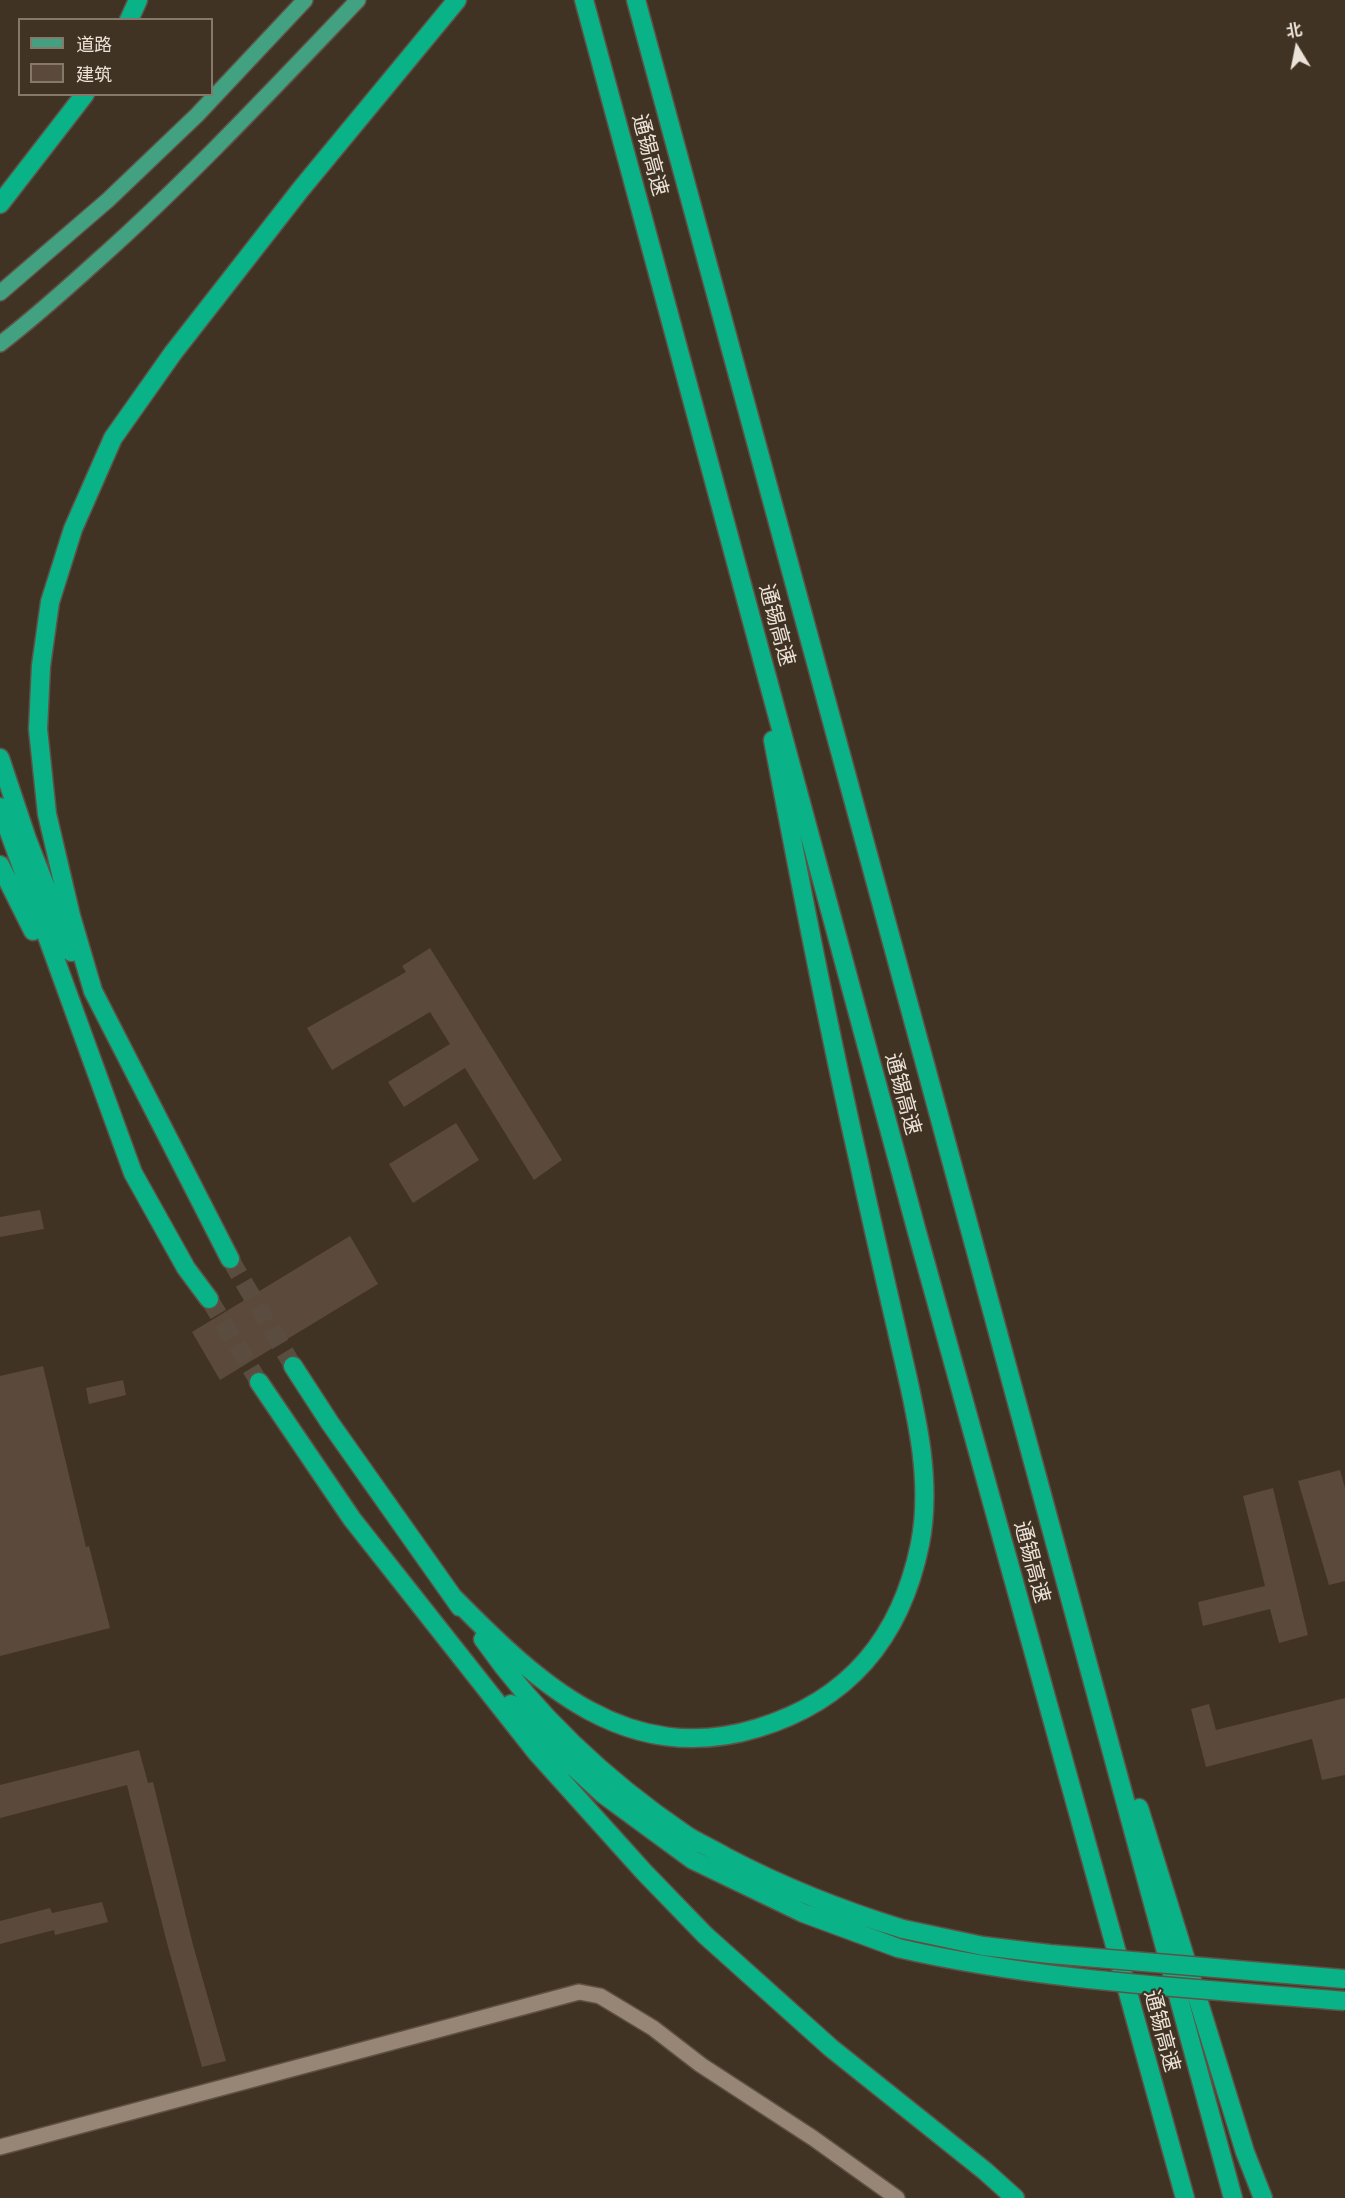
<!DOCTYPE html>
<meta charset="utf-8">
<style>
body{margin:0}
#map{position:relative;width:1345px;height:2198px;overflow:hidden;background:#413324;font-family:Lato,"Noto Sans SC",sans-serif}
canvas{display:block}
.legend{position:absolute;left:18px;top:18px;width:195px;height:78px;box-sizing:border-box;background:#413324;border:2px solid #85796c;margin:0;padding:8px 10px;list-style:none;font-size:18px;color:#ebe2d8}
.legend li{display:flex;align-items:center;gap:12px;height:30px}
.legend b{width:30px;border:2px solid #85796c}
.north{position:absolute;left:1267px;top:18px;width:60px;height:60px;-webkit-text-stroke:4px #413324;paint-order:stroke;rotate:350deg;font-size:16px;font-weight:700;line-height:24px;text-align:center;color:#ebe2d8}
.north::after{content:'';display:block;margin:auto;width:21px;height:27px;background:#ebe2d8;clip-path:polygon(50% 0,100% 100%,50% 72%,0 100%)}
</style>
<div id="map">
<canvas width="1345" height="2198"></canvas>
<ul class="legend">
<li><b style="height:8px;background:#42a180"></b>道路</li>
<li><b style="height:16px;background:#5b493c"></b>建筑</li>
</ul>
<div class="north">北</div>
</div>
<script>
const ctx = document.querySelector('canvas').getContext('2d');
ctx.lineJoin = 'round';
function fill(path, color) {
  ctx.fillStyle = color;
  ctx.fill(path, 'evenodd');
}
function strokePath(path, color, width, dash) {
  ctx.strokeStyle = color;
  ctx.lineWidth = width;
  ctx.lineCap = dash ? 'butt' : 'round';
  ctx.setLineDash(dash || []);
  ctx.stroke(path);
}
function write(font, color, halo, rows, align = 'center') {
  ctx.font = font + ' Lato,"Noto Sans SC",sans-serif';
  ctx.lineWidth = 4.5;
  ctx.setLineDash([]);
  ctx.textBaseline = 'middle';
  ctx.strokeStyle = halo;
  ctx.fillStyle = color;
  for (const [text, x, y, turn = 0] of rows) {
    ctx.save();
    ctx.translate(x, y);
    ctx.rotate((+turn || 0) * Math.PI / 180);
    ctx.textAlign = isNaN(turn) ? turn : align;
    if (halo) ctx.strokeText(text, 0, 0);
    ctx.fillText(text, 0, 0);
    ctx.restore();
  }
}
fill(new Path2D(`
 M430 948 562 1160 534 1180 465 1068 404 1107 388 1082 450 1044 430 1012 332 1070 307 1028 406 972 402 966Z
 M456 1123 479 1160 413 1203 389 1164Z
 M40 1210 44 1229 0 1237V1217Z
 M350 1236 378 1284 220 1380 192 1332Z
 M43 1366 86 1547 89 1546 110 1628 0 1656V1376Z
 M123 1380 126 1395 89 1404 86 1388Z
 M1340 1470 1345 1488V1581L1329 1585 1298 1481Z
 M1273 1488 1308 1635 1279 1643 1270 1609 1203 1626 1198 1602 1265 1586 1243 1496Z
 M1345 1698V1775L1322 1780 1312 1739 1206 1767 1191 1709 1209 1704 1216 1730Z
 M139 1750 148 1783 153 1782 193 1945 226 2061 202 2067 168 1947 127 1785 0 1818V1785Z
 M102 1902 108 1922 55 1935 54 1930 0 1944V1921L50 1908 52 1913Z`), '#5b493c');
strokePath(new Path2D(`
 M230 1259 293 1366
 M209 1299 259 1382`), '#5a4d3f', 18, [18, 9]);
const minor = new Path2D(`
 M0 2147 579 1992 600 1996 653 2028 701 2065 813 2138 897 2198`);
const primary = new Path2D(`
 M0 293 108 200 197 115 305 0
 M0 344C34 318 65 290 97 261 189 179 273 89 358 0`);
const motorway = new Path2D(`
 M584 0 917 1232 1185 2198
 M636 0 1233 2198
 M129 20 138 0
 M0 204 85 94
 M0 758 27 839 71 952
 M0 807 133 1173 186 1268 209 1299
 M0 865 33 931
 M230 1259 93 991 71 916 47 814 38 729 41 666 50 602 73 529 113 438 173 353 301 189 457 0
 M293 1366 330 1423 460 1607
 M259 1382 352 1519 536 1752 644 1872 705 1935 831 2048 985 2171 1015 2198
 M454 1598C539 1684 627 1768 758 1728 850 1700 901 1637 920 1544 934 1473 912 1399 897 1331 884 1275 871 1219 859 1163 827 1022 800 881 773 740
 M483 1639C537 1716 608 1782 686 1835 698 1843 713 1849 726 1857 783 1887 841 1910 903 1929
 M511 1704 565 1759 603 1794 693 1860 803 1913 898 1948
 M1139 1808 1245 2152 1263 2198`);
strokePath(minor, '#5f5245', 18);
strokePath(primary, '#5f5245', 18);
strokePath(motorway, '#5f5245', 21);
strokePath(minor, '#978675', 15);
strokePath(primary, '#42a180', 15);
strokePath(motorway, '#09b387', 18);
const motorwayBridge = new Path2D(`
 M903 1929 983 1946 1050 1954 1345 1979
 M898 1948C1044 1982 1196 1988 1345 2001`);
strokePath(motorwayBridge, '#5f5245', 21, []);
strokePath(motorwayBridge, '#09b387', 18);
write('21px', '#ebe2d8', '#413324', [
 ["通锡高速",650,155,75],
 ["通锡高速",777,625,75],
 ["通锡高速",903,1094,75],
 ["通锡高速",1032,1562,75],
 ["通锡高速",1162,2031,75]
]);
</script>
